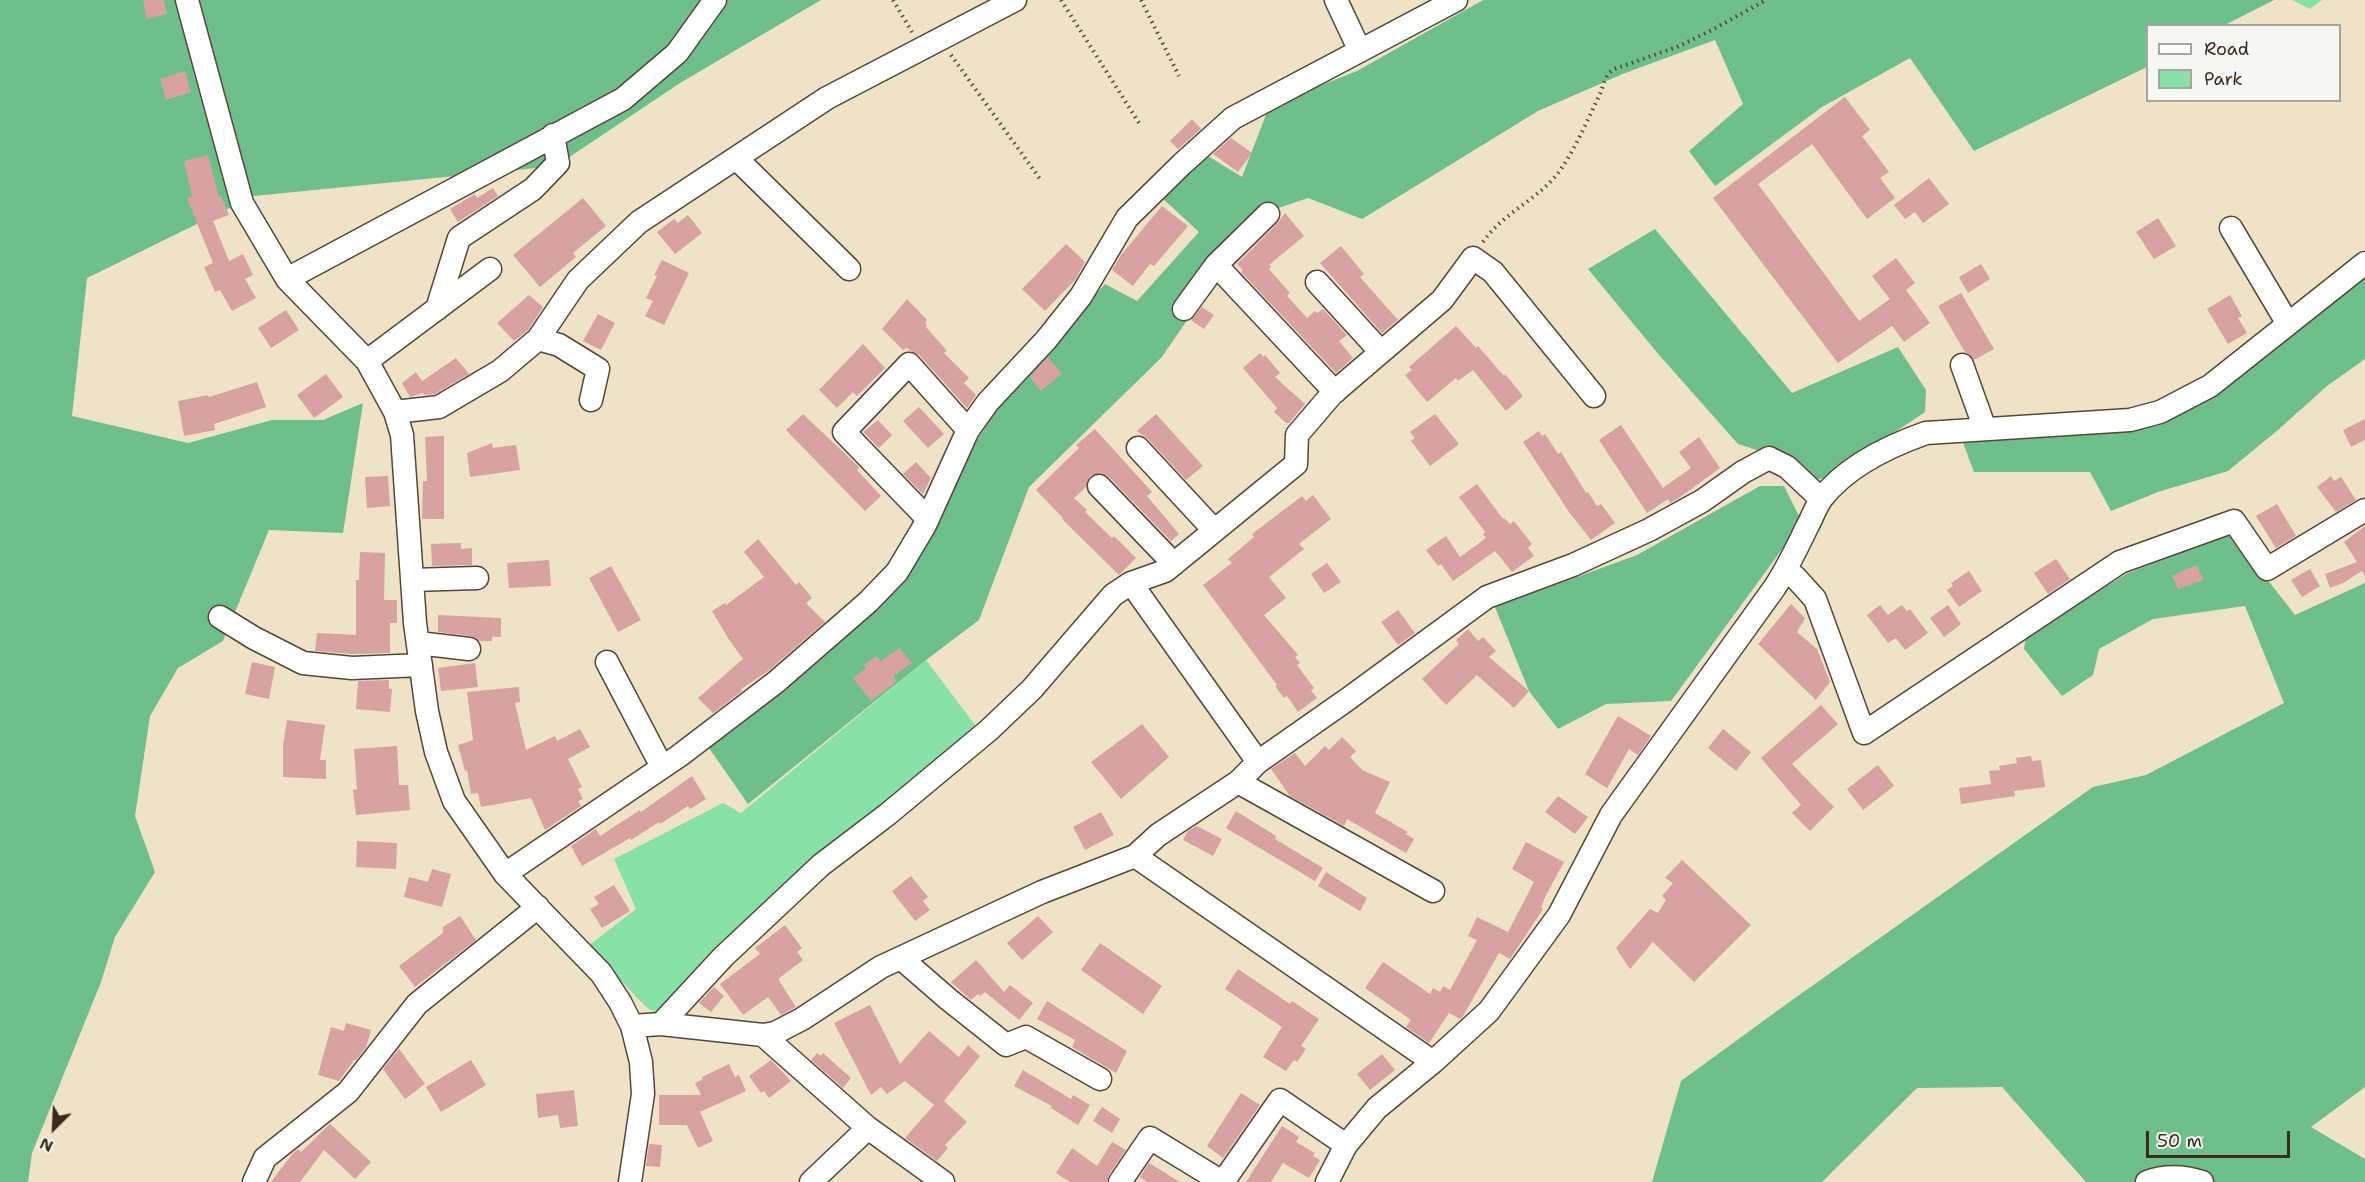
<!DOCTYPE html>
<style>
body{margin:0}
#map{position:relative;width:2365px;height:1182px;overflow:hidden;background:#eee3c6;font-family:"Shantell Sans",sans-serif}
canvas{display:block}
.legend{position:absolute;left:2146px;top:24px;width:195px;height:78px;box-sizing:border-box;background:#f6f6f2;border:2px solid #aba49d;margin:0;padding:8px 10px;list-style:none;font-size:18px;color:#3b2a1e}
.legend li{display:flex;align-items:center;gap:12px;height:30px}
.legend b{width:30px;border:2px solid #aba49d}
.north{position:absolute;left:24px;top:1098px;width:60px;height:60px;-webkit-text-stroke:4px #f6f6f2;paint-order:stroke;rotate:204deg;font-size:16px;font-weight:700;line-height:24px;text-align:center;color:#3b2a1e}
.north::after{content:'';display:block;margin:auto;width:21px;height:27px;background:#3b2a1e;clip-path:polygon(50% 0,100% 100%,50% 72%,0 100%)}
.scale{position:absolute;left:2146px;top:1131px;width:144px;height:27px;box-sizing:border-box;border:3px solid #3b2a1e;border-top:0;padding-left:8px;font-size:18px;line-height:21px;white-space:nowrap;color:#3b2a1e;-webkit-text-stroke:4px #f6f6f2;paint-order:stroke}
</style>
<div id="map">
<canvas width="2365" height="1182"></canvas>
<ul class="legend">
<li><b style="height:8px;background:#fff"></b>Road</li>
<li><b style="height:16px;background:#88e1a6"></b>Park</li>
</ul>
<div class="north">N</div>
<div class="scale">50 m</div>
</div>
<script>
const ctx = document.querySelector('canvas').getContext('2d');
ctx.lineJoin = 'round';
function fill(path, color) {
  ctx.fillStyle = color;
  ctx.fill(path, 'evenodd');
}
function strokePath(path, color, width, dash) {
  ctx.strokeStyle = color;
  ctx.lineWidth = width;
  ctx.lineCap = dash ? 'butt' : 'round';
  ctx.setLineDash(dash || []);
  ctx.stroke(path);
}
fill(new Path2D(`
 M2292 0H2322L2310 9Z
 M926 660 979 730 657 1013 647 1008 588 946 636 909 614 859 723 803 741 813Z`), '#88e1a6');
fill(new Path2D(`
 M0 0H821L680 83 556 166 254 196 87 278 72 416 188 443 272 420H323L363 403 343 533 269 530 223 641 178 668 150 716 135 816 155 872 115 937 101 982 32 1153 28 1182H0Z
 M1483 0H2274L2225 25 2148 26 2147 67 1974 151 1910 58 1822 107 1715 186 1689 151 1743 104 1715 40 1625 73 1538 111 1362 219 1308 198 1261 214 1161 358 1029 487 979 620 926 660 748 804 709 748 911 550 994 412 1023 375 1105 284 1137 301 1199 232 1161 197 1203 153 1242 177 1267 112 1309 90 1357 71Z
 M1655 229 1792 393 1898 347 1926 390 1925 412 1828 477 1810 481 1791 461 1738 444 1660 356 1588 269Z
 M2365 277V359L2327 386 2278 430 2228 471 2158 492 2111 511 2090 472H1974L1962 440 2158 426Z
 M1760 486H1784L1802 522 1671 701 1606 704 1558 729 1529 691 1495 607 1637 555Z
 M2231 533 2295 615 2365 583V1087L2311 1127 2365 1159V1182H2086L2002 1087 1917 1088 1822 1182H1652L1681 1081 1788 1003 2093 787 2146 775 2284 703 2245 606 2153 619 2099 649 2093 675 2062 696 2024 649 2026 636 2128 573Z`), '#6ebf8b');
fill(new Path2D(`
 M143 0H164L167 14 147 19Z
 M185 71 191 92 166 100 160 79Z
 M1845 97 1870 130 1862 136 1889 172 1880 178 1895 198 1867 219 1812 144 1758 184 1859 321 1890 299 1872 276 1896 258 1915 283 1906 290 1930 323 1904 342 1892 326 1838 363 1713 198Z
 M1192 119 1201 129 1178 149 1170 141Z
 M1231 138 1252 153 1238 172 1213 154Z
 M208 155 219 197 221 196 229 215 213 221 229 261 243 254 253 275 245 279 256 298 232 311 220 290 215 292 204 267 213 263 187 198 192 196 184 161Z
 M1929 178 1949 204 1923 223 1915 212 1905 219 1894 205Z
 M493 188 498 196 458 222 450 209 475 194 477 198Z
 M583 198 606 226 573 253 576 257 540 287 513 255Z
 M1162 206 1188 226 1154 266 1150 264 1133 286 1112 270 1121 255Z
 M1285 213 1304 236 1269 265 1271 267 1269 269 1290 293 1287 296 1307 318 1315 311 1317 313 1323 309 1347 335 1339 341 1353 358 1336 373 1241 272 1243 270 1237 264 1277 224Z
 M688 215 702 233 675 254 657 232 674 219 678 223Z
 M2158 218 2176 246 2154 259 2136 232Z
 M1066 244 1085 262 1075 280 1045 311 1022 289Z
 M1341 246 1364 274 1360 277 1398 320 1382 333 1320 263Z
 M662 260 689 273 664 325 645 316 653 301 646 298 657 276 654 275Z
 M1981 264 1990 279 1968 293 1959 277Z
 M1961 293 1994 349 1974 360 1965 352 1938 306Z
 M529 295 543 307 528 330 514 341 497 323Z
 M2230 295 2242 316 2238 318 2247 333 2228 344 2207 309Z
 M907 299 927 320 925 323 927 325 926 327 947 351 944 353 969 378 964 383 976 395 967 408 919 355 906 348 903 350 882 329Z
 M1202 307 1214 315 1204 329 1191 320Z
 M286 310 299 330 271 348 258 328Z
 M598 314 615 323 601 350 583 341Z
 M1456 326 1476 348 1478 346 1504 376 1505 374 1523 396 1506 411 1473 370 1458 381 1456 378 1427 402 1405 375 1412 370 1409 367Z
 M863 344 885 368 857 396 853 392 837 408 819 390Z
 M1260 353 1263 357 1265 355 1280 373 1275 377 1305 404 1289 423H1286L1274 412 1277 408 1243 368Z
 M1048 357 1062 374 1041 391 1030 377Z
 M456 358 469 374 435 394 424 395 423 393 410 397 402 383 416 372 422 381Z
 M326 374 343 397 314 418 297 395Z
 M257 382 266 407 214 424 215 430 184 436 178 401 208 395 209 397Z
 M919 407 944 434 928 448 903 421Z
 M803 414 859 467 857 470 881 496 865 511 786 430Z
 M1156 414 1203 466 1186 480 1148 439 1137 431Z
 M1435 414 1459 444 1430 466 1411 441 1415 438 1410 432Z
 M2365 419V440L2351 447 2343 430Z
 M878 420 892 435 879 448 863 432Z
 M1621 425 1663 488 1691 468 1679 452 1699 437 1720 468 1679 498 1670 503 1668 499 1647 513 1599 440Z
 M1095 429 1152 492 1147 496 1179 534 1171 541 1109 477 1101 473 1090 476 1086 487 1074 498 1087 510 1085 512 1112 538 1114 536 1136 558 1119 575 1062 519 1063 518 1036 490 1079 448 1076 445Z
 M1539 431 1542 436 1545 434 1558 454 1561 452 1586 493 1588 492 1597 506 1601 504 1615 523 1591 540 1569 512 1523 442Z
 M444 436V519H422L423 481H427L425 437Z
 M492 443 493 448 516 445 520 470 470 477 467 453Z
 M916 462 931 478 923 494 903 474Z
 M388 476 390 506 367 508 365 477Z
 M2331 476 2334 481 2341 477 2356 500 2336 512 2317 487Z
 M1477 484 1503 519 1504 518 1510 524 1514 521 1532 544 1528 548 1534 556 1512 572 1495 551 1453 581 1441 564 1438 566 1426 550 1446 536 1460 557 1486 538 1483 534 1485 532 1459 497Z
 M1313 495 1331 519 1299 544 1304 549 1269 577 1286 598 1264 615 1298 655 1295 657 1300 663 1297 665 1314 688 1311 690 1317 698 1298 712 1287 696 1284 698 1275 686 1277 685 1203 585 1232 563 1228 559 1254 537 1252 534 1302 496 1306 501Z
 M2277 504 2296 536 2276 548 2256 516Z
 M2365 526V576L2362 571 2343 583 2330 588 2325 574 2357 562 2344 542Z
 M758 539 796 585 799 582 812 598 806 603 825 622 768 671 741 689 742 691 713 713 698 698 743 659 728 638 712 611 725 603 726 605 764 577 744 552Z
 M461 543V549L472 548V565L432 566 431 544Z
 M360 552 385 553 384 600H397V623H390V653L352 654 315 651 317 633 356 635V580H359Z
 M2056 559 2070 579 2048 594 2034 573Z
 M549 560 551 586 509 588 507 563Z
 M1327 563 1341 582 1324 593 1311 574Z
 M2196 565 2204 580 2178 589 2172 576Z
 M611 566 641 620 618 632 589 578Z
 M2310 569 2320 586 2302 597 2291 580Z
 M1969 571 1982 591 1959 607 1947 590 1953 586 1951 583Z
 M1791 604 1805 618 1797 632 1817 649 1830 682 1816 700 1758 644Z
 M1880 605 1888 615 1902 605 1907 611 1910 609 1928 633 1905 650 1896 638 1888 643 1867 615Z
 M1948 605 1961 624 1944 637 1930 618Z
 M1398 610 1415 633 1398 645 1381 622Z
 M438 615 501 618V637H492V641H479L471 636 438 632Z
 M1468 629 1478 641 1483 637 1496 651 1489 657 1529 691 1514 708 1477 675 1446 705 1422 679 1459 644 1456 640Z
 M899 648 912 663 893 676 897 681 871 701 853 678 866 668 864 665 876 656 881 661Z
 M252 662 275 667 269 699 245 694Z
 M475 663 478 687 441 691 438 668Z
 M389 680V689H392L390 712 356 709 358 681Z
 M519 687 520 702 515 703 526 750 555 736 557 741 580 729 590 747 568 759 582 787 578 789 583 799 578 801 581 806 545 830 531 798 481 807 478 793 471 794 467 770 465 771 458 745 473 740 467 692Z
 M1821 705 1838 724 1792 764 1834 807 1810 831 1792 813 1801 805 1761 758Z
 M1618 716 1651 736 1638 755 1629 749 1607 788 1585 774Z
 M287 720 325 725 320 760H326V779L283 777V745Z
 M1142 724 1169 757 1121 799 1091 762Z
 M1723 729 1751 752 1736 771 1708 748Z
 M1342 737 1356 751 1350 757 1362 770 1390 782 1375 813 1408 832 1406 834 1414 839 1406 853 1347 819 1344 826 1290 796 1271 769 1295 753 1305 766 1325 746 1329 750Z
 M397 746 399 785H408L410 810 356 815 353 790 357 789 354 749Z
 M2031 756 2032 761 2041 760 2045 787 2014 791 2015 796 1961 804 1959 788 1991 784 1989 771 2000 770 1999 766 2017 763 2016 758Z
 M1878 765 1894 786 1863 810 1847 789Z
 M692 776 706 799 690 809 688 806 660 824 659 822 631 840 630 838 582 866 571 846 596 829 600 836 640 810 641 812Z
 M1558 796 1588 817 1575 834 1545 812Z
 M1236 811 1276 836 1275 839 1323 868 1315 881 1226 828Z
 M1101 812 1114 835 1085 850 1073 827Z
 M1197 826 1222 839 1213 856 1183 840 1188 831Z
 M357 841 397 843 396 869 356 867Z
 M1526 842 1564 862 1545 897 1541 908 1543 909 1510 959 1499 953 1463 1016 1460 1019 1449 1013 1429 1043 1406 1027 1411 1020 1365 988 1383 962 1430 994 1433 988 1440 992 1443 986 1450 990 1477 940 1468 936 1477 917 1508 932 1534 882 1512 869Z
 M1682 860 1751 925 1694 982 1653 942 1630 969 1616 948 1650 909 1658 913 1666 900 1662 896 1673 883 1665 878Z
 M432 869 451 874 442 907 404 897 409 877 428 882Z
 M1326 872 1367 898 1360 911 1318 886Z
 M911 876 928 897 923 901 930 910 915 921 892 891Z
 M614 885 630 911 602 928 590 909 599 904 594 897Z
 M460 916 476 940 415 987 399 966 443 933V927Z
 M1038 916 1053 932 1022 960 1007 943Z
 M785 925 802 948 797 952 803 960 778 979 796 1007 781 1015 768 997 743 1015 720 984 760 954 755 948Z
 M1100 943 1162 986 1143 1014 1081 970Z
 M976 960 1004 992 1010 985 1033 1003 1019 1020 985 992 980 996 978 994 971 1000 951 982Z
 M1238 969 1290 1004 1292 1001 1319 1019 1301 1046 1306 1049 1297 1062 1294 1060 1286 1071 1263 1057 1282 1027 1225 989Z
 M714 987 724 996 711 1012 699 1003Z
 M1047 1001 1127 1051 1116 1073 1072 1047 1075 1040 1037 1019Z
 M870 1005 900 1064 929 1031 959 1057 968 1045 980 1056 944 1101 967 1122 945 1145 948 1148 937 1161 905 1138 934 1105 905 1081 887 1094 881 1087 871 1095 834 1023Z
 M346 1023 371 1030 366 1047 356 1060H354L339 1081 318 1075 331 1027 344 1031Z
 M399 1049 425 1084 405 1099 383 1069Z
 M817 1053 821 1056 823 1053 851 1078 843 1088 811 1060Z
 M1382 1054 1395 1070 1370 1090 1357 1074Z
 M471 1060 486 1085 441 1112 426 1087Z
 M771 1060 791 1081 769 1098 764 1091 761 1093 749 1076Z
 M729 1064 735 1077 739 1075 746 1091 700 1112 713 1141 698 1148 687 1125H659V1095H701L695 1083 703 1079 702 1077Z
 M1023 1070 1071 1099 1073 1095 1090 1105 1078 1125 1051 1108 1052 1106 1014 1086Z
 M574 1090 578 1126 560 1128 558 1115 538 1118 536 1094Z
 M1241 1093 1260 1105 1223 1158 1207 1146Z
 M1102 1107 1120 1119 1112 1133 1093 1121Z
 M330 1124 371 1162 355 1179 324 1150 300 1182H271L293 1153 298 1149 301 1152Z
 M1282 1126 1299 1137 1296 1142 1315 1153 1313 1156 1320 1160 1309 1178 1283 1163 1271 1182H1246Z
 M1112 1142 1126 1150 1109 1174 1107 1182H1070L1056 1173 1072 1148 1097 1166Z
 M649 1144 662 1145 660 1167 646 1166Z
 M1149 1163 1180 1182H1147L1140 1177Z`), '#d7a2a1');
const minor = new Path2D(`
 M187 0 242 203 287 279 367 361 395 412 402 435 415 623 427 711 436 752 454 801 505 874 601 973 620 1002 632 1026 641 1062 643 1094 630 1182
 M1336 0 1360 51
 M736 158 849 269
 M2231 228 2288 324
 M1216 265 1335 392
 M287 279 623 99 677 53 715 0
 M1317 282 1381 352
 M437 309 459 238 533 189 558 163 553 135
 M1184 309 1216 265 1268 214
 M538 339 559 345 598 369 591 400
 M367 361 490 269
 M1962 365 1985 429
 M395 412 439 407 500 371 538 339 578 280 639 222 827 98 1015 0
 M1138 448 1213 529
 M1099 486 1174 564
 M928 519 844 432 909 364 968 430
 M1786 570 1795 577 1815 599 1864 733 2120 562 2234 521 2267 569 2365 510
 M412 580 477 578
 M1131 583 1258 762
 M220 617 254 638 303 663 352 668 421 665
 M418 643 469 649
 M607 662 662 767
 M1238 782 1433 891
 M1135 856 1433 1062
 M505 874 679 756 776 682 868 602 897 572 925 525 968 430 988 402 1046 340 1081 296 1127 218 1182 164 1233 118 1456 0
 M902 959 948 999 1006 1045 1026 1037 1100 1079
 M661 1024 723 957 821 865 888 814 989 730 1032 689 1113 595 1131 583 1165 571 1296 464 1297 435 1332 394 1442 300 1473 258 1493 272 1594 396
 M632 1026 661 1024 763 1035 775 1033 802 1019 881 967 1042 892 1135 856 1158 835 1238 782 1258 762 1348 699 1487 597 1573 565 1649 530 1702 501 1743 472 1769 458 1787 467 1821 499
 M763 1035 868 1128 943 1182
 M254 1182 265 1158 348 1092 417 1004 538 907
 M811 1182 868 1128
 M1120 1182 1150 1138 1222 1182
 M1223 1182 1280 1100 1346 1145
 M1327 1182 1346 1145 1377 1108 1433 1062 1489 1011 1559 915 1611 815 1775 587C1787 568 1797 548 1807 527 1812 518 1816 506 1822 498 1847 466 1889 446 1926 433L2130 420 2160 412 2210 386 2365 263
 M2147 1182C2166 1175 2183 1176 2202 1182`);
strokePath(minor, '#564637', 25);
strokePath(new Path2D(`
 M893 0 912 32
 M1061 0 1139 123
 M1141 0 1179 76
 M951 55 1040 179
 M1483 242C1505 210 1542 199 1563 166 1577 145 1588 119 1599 96 1604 86 1604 75 1614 69L1677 47 1712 30 1766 0`), '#564637', 4, [1.5, 4.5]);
strokePath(minor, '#fff', 22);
</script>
